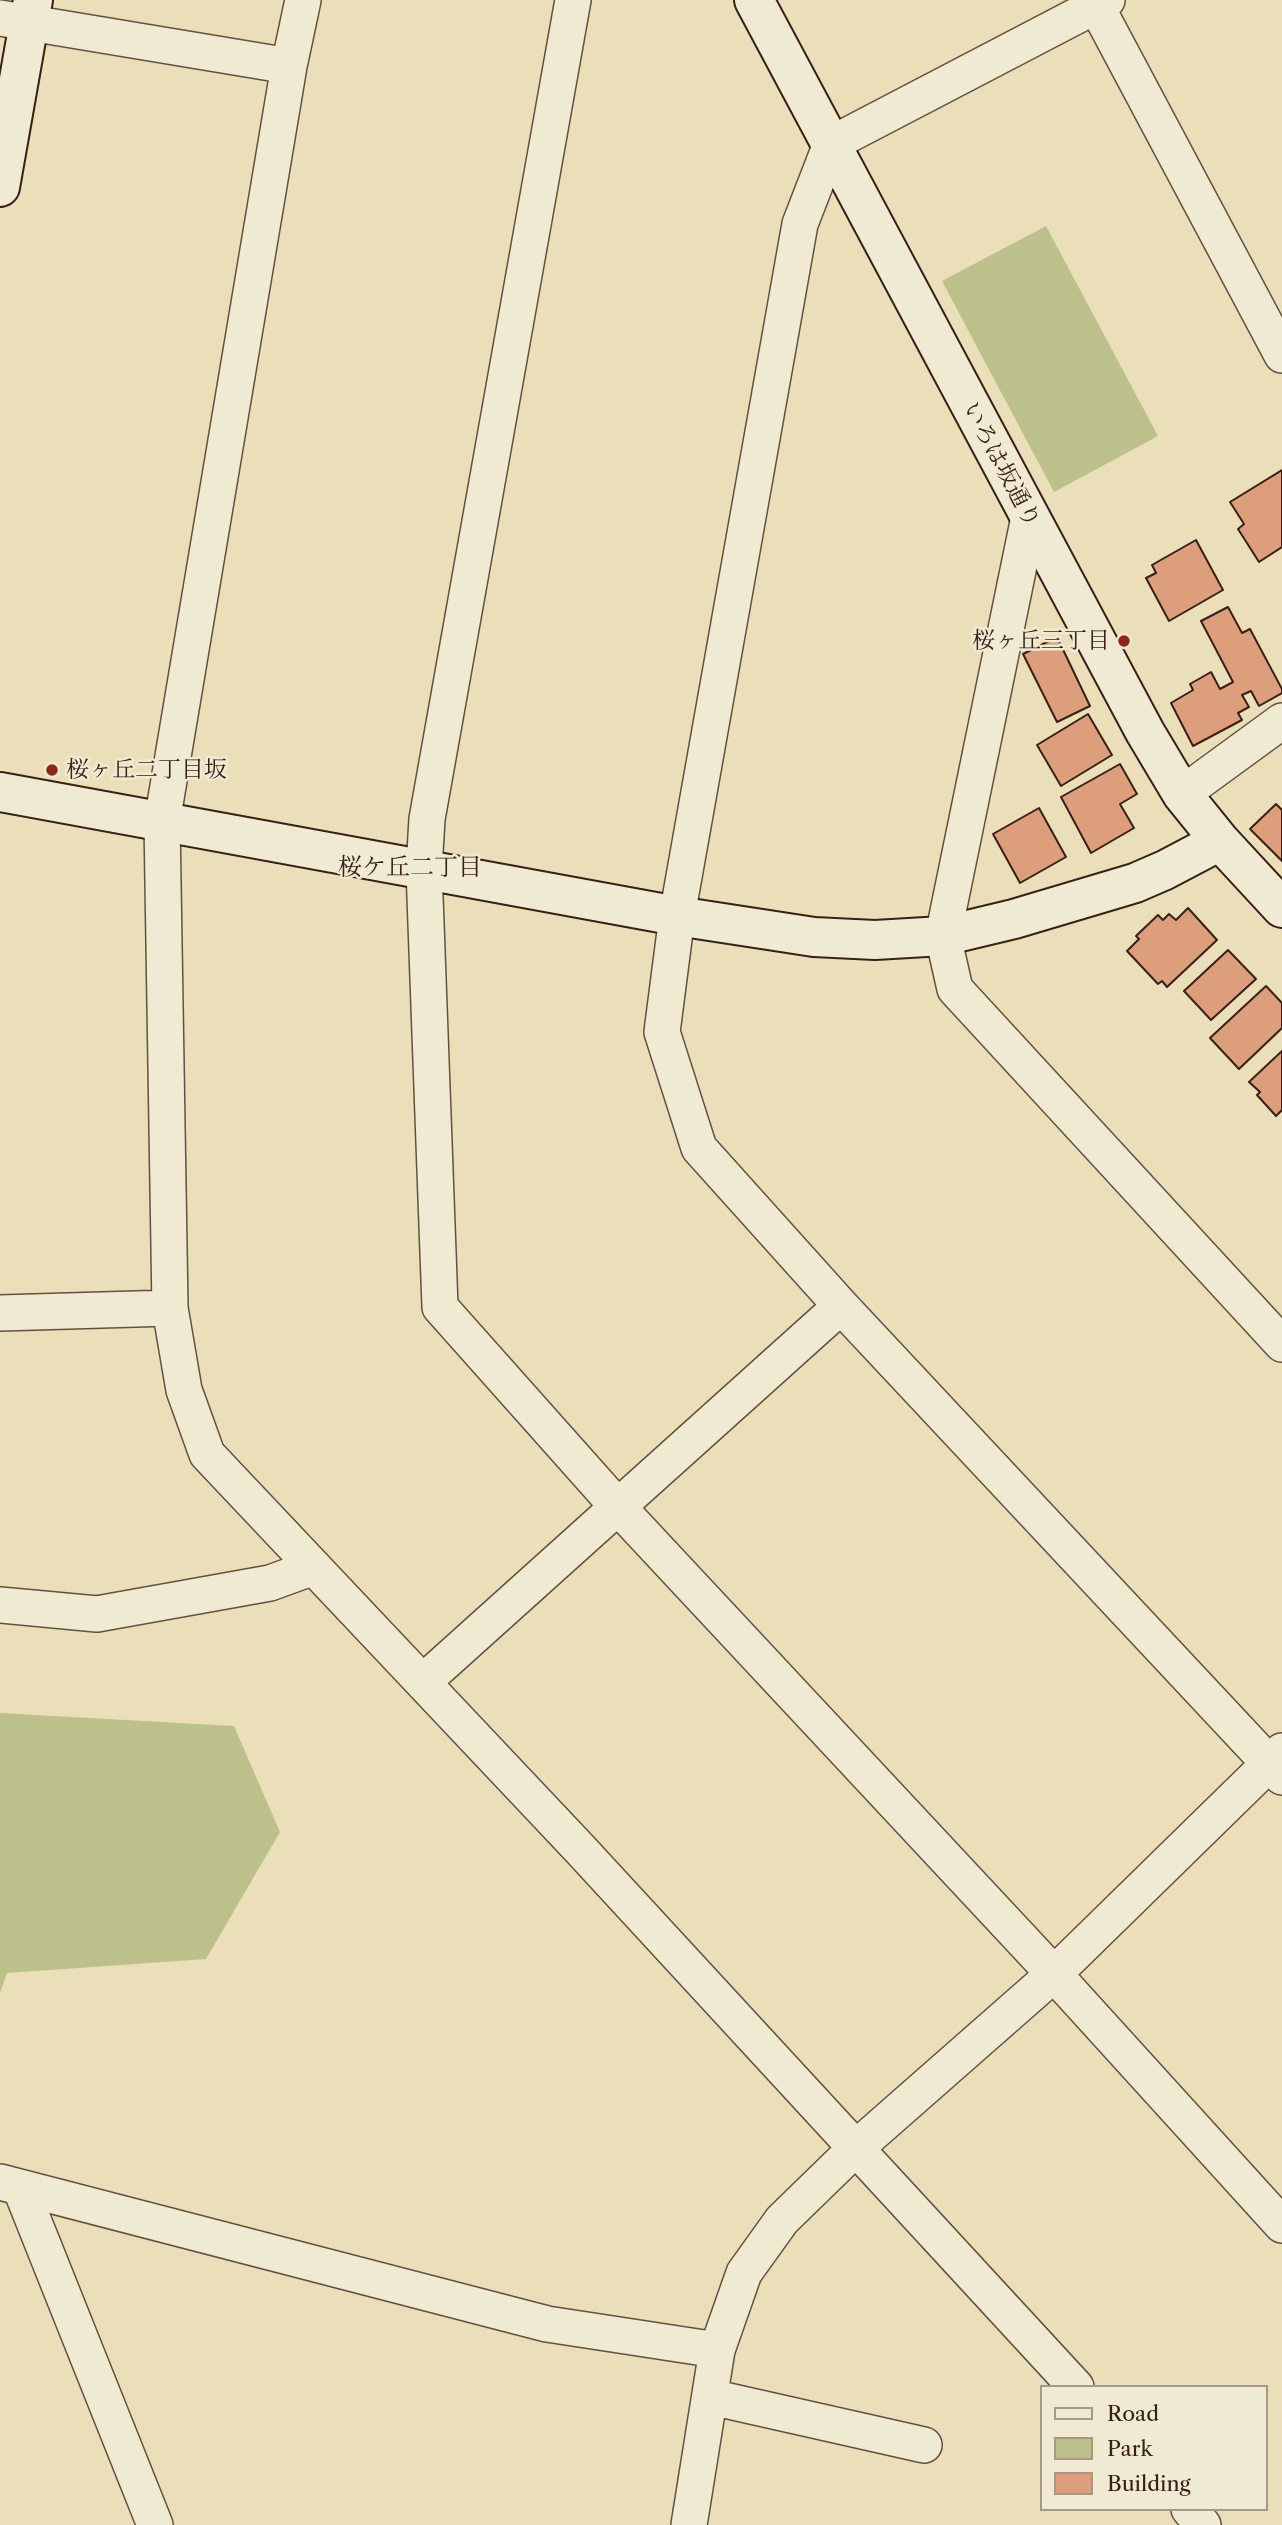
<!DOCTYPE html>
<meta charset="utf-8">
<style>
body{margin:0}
#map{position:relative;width:1282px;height:2525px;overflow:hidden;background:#eadfb9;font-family:"Libre Caslon Text",serif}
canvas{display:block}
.legend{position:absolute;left:1040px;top:2385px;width:228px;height:126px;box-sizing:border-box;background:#f1ead2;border:2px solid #a79987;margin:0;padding:9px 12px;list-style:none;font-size:21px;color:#372017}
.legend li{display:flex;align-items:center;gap:14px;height:35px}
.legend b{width:35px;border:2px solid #a79987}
</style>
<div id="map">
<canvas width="1282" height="2525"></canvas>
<ul class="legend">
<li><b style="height:9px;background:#f1ead2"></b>Road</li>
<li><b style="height:19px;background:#bcc08b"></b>Park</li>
<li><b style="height:19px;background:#dc9e7b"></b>Building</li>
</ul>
</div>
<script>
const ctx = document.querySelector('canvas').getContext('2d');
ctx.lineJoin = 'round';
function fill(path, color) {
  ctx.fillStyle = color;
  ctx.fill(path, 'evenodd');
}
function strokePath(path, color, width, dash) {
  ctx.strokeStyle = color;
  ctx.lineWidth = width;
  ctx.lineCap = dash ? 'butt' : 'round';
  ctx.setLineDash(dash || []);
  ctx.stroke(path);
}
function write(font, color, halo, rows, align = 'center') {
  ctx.font = font + ' "Libre Caslon Text","Noto Serif JP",serif';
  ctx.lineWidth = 5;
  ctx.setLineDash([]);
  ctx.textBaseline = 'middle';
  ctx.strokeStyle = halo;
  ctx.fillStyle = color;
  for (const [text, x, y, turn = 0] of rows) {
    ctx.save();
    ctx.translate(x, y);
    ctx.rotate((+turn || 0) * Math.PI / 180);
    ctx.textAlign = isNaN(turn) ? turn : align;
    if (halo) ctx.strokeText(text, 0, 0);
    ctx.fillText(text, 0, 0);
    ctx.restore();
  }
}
fill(new Path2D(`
 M1046 226 1158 436 1054 492 942 281Z
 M0 1713 234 1726 280 1832 206 1959 7 1973 0 1993Z`), '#bcc08b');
const building = new Path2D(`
 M1282 470V547L1259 562 1238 529 1244 524 1230 502Z
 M1196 540 1223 590 1169 621 1146 578 1156 573 1152 565Z
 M1228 607 1242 633 1250 629 1282 689V693L1259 706 1251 691 1242 695 1249 707 1238 713 1242 720 1193 746 1171 703 1193 690 1190 684 1211 672 1220 689 1233 682 1201 621Z
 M1057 637 1090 706 1057 722 1023 654Z
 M1088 714 1112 755 1061 786 1037 745Z
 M1120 764 1137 794 1120 804 1134 828 1091 853 1061 797Z
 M1276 804 1282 810V861L1250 829Z
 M1039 808 1066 857 1020 883 993 834Z
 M1188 908 1217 940 1167 987 1162 981 1158 984 1127 951 1139 939 1136 936 1158 915 1163 920 1169 914 1176 920Z
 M1228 950 1256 979 1211 1020 1184 991Z
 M1266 986 1282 1003V1028L1239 1069 1210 1038Z
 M1282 1051V1110L1276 1116 1257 1095 1260 1092 1249 1082Z`);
fill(building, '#dc9e7b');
strokePath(building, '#372017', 2);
const street = new Path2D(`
 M303 0 289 66 162 822 170 1308 184 1390 207 1454 580 1849 1076 2387
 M573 0 427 819 424 869 440 1307 618 1507 1054 1974 1282 2225
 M1093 0 1282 355
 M1107 0 831 144 800 224 677 916 662 1032 699 1148 841 1306 1282 1777
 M0 18 289 66
 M1029 517 943 936 955 989 1282 1344
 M1182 794 1282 721
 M0 1313 170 1308
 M0 1605 97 1614 270 1583 314 1567
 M423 1682 841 1306
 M0 2182 547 2324 717 2350
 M20 2187 155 2525
 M711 2397 924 2445
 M1189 2509 1203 2525
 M689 2525 717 2350 744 2273 782 2220 856 2148 1054 1974 1282 1751`);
const secondary = new Path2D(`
 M754 0 1145 732 1182 794 1220 841 1282 908
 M0 187 33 0
 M0 792 677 916 814 937 875 940 943 936 1014 919 1135 883 1165 870 1220 841`);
strokePath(street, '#645040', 38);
strokePath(secondary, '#372017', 42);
strokePath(street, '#f1ead2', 35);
strokePath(secondary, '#f1ead2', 38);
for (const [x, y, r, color] of [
 [1124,641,7,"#8f2418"],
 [52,770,7,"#8f2418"]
]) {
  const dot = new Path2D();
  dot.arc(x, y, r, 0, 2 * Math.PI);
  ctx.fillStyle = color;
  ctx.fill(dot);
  strokePath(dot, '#f1ead2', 2.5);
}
write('23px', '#372017', '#f1ead2', [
 ["いろは坂通り",1001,465,62]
]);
write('23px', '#372017', '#f1ead2', [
 ["桜ヶ丘三丁目",1110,641],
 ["桜ヶ丘二丁目坂",66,770,"left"]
], 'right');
write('24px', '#372017', '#f1ead2', [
 ["桜ケ丘二丁目",410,868]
]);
</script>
